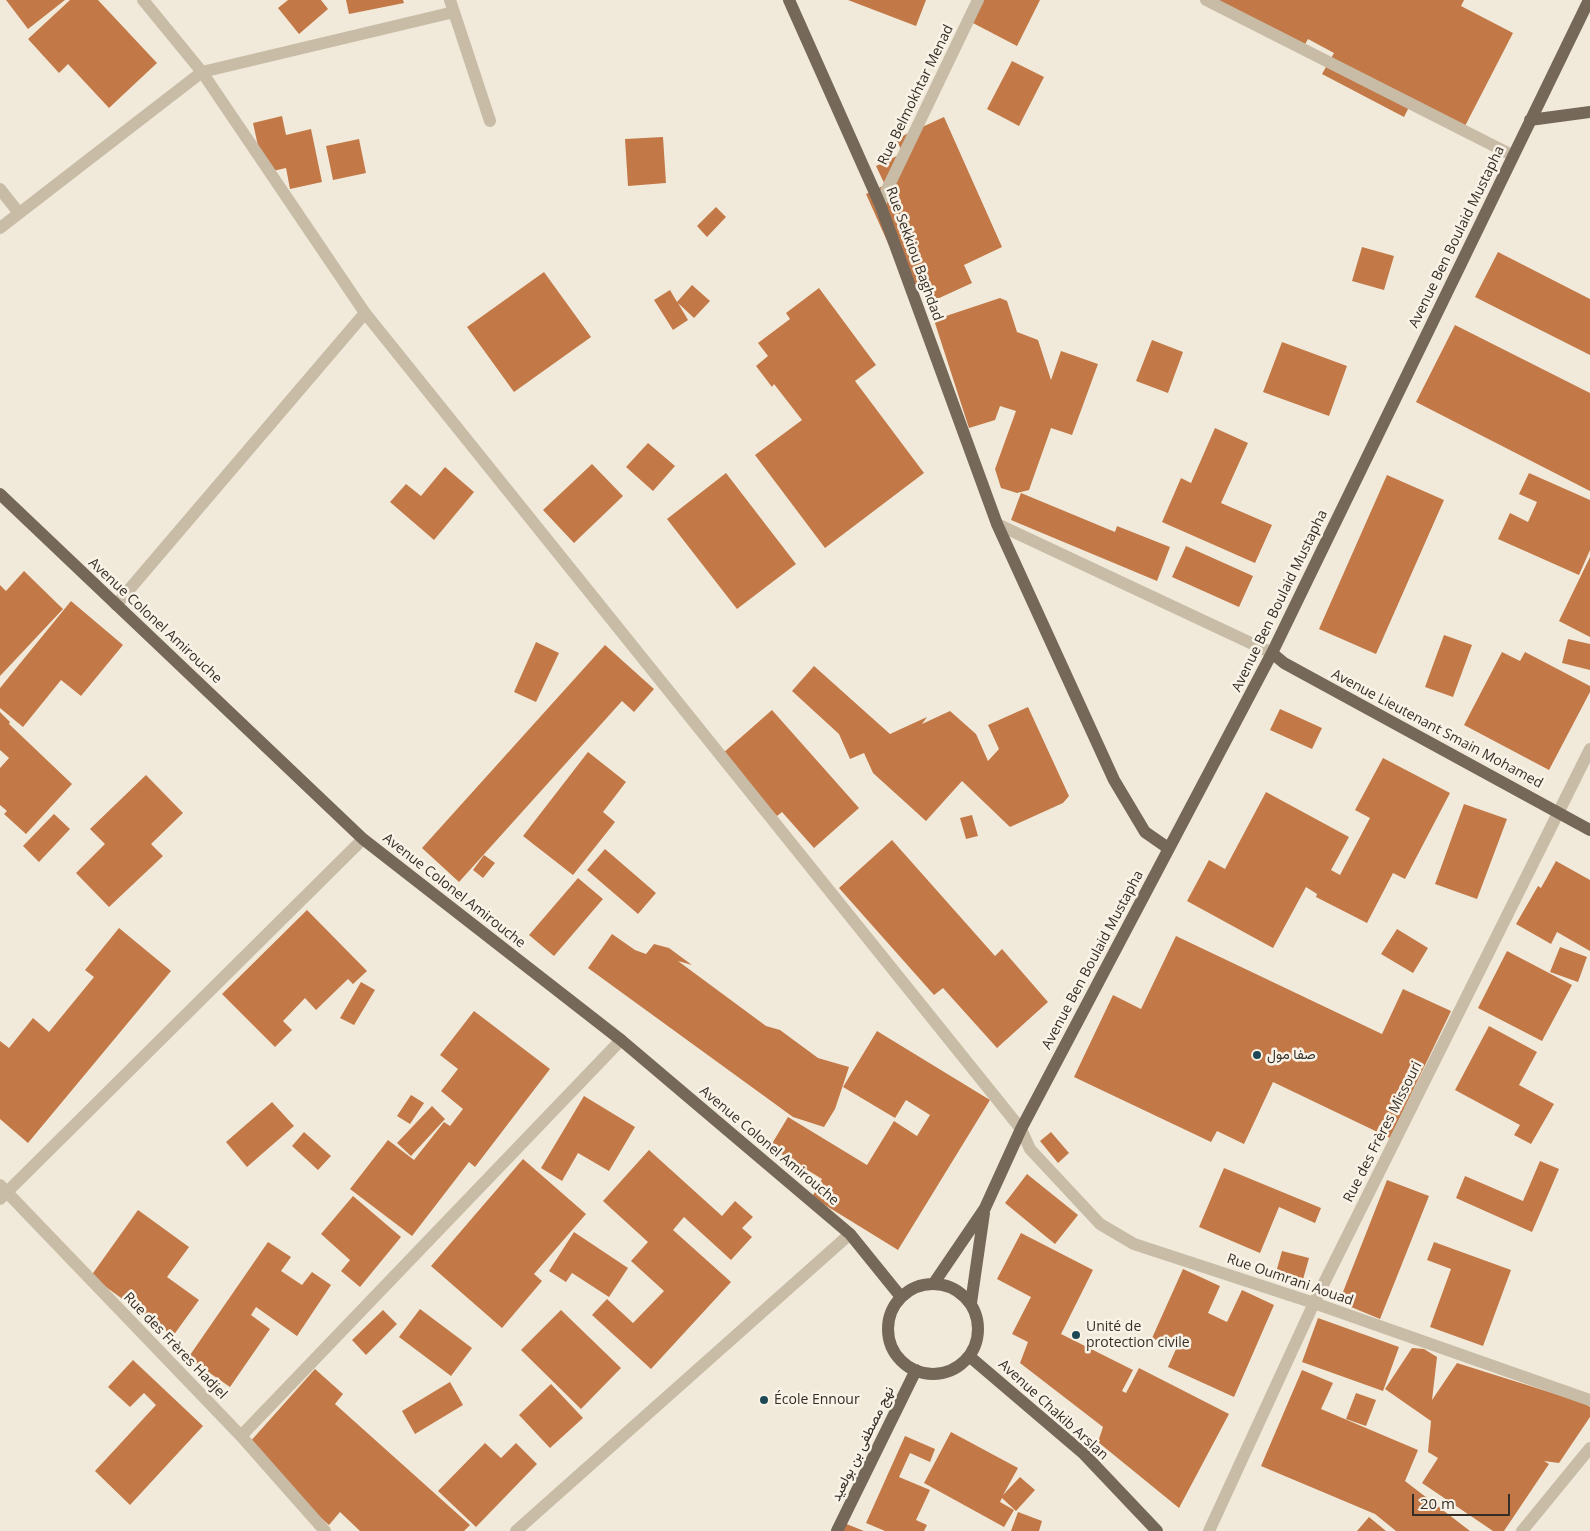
<!DOCTYPE html>
<meta charset="utf-8">
<style>
body{margin:0}
#map{position:relative;width:1590px;height:1531px;overflow:hidden;background:#f1eada;font-family:"Open Sans",sans-serif}
canvas{display:block}
.scale{position:absolute;left:1412px;top:1494px;width:98px;height:22px;box-sizing:border-box;border:2px solid #352e27;border-top:0;padding-left:6px;font-size:15px;line-height:18px;white-space:nowrap;color:#352e27;-webkit-text-stroke:4px #f9f3e7;paint-order:stroke}
</style>
<div id="map">
<canvas width="1590" height="1531"></canvas>
<div class="scale">20 m</div>
</div>
<script>
const ctx = document.querySelector('canvas').getContext('2d');
ctx.lineJoin = 'round';
function fill(path, color) {
  ctx.fillStyle = color;
  ctx.fill(path, 'evenodd');
}
function strokePath(path, color, width, dash) {
  ctx.strokeStyle = color;
  ctx.lineWidth = width;
  ctx.lineCap = dash ? 'butt' : 'round';
  ctx.setLineDash(dash || []);
  ctx.stroke(path);
}
function write(font, color, halo, rows, align = 'center') {
  ctx.font = font + ' "Open Sans",Vazirmatn,sans-serif';
  ctx.lineWidth = 5;
  ctx.setLineDash([]);
  ctx.textBaseline = 'middle';
  ctx.strokeStyle = halo;
  ctx.fillStyle = color;
  for (const [text, x, y, turn = 0] of rows) {
    ctx.save();
    ctx.translate(x, y);
    ctx.rotate((+turn || 0) * Math.PI / 180);
    ctx.textAlign = isNaN(turn) ? turn : align;
    if (halo) ctx.strokeText(text, 0, 0);
    ctx.fillText(text, 0, 0);
    ctx.restore();
  }
}
fill(new Path2D(`
 M6 0H65L28 29Z
 M70 0H98L157 63 109 108 68 64 59 73 28 39Z
 M288 0H321L328 9 299 34 278 8Z
 M346 0H403L404 3 349 14Z
 M848 0H926L916 26Z
 M982 0H1040L1017 46 971 22Z
 M1211 0H1464L1461 6 1513 33 1464 128 1412 101 1404 117 1322 74 1334 53 1308 39 1303 48Z
 M1012 61 1044 77 1019 126 987 109Z
 M282 116 286 135 311 129 322 182 290 189 286 168 264 173 253 123Z
 M944 117 1002 247 964 265 972 283 935 300 927 282 909 290 866 194 885 185 876 166 903 153 896 139Z
 M663 137 666 183 628 186 625 139Z
 M359 139 366 173 333 180 326 146Z
 M716 207 726 217 707 237 697 226Z
 M1362 247 1394 256 1384 290 1352 281Z
 M1498 252 1590 299V355L1475 297Z
 M544 272 591 337 514 392 467 327Z
 M692 285 710 301 694 318 678 303 688 320 673 330 654 300 670 290 677 302Z
 M819 288 876 365 855 381 924 473 825 548 755 455 802 420 774 384 772 387 756 366 768 356 758 343 790 319 786 313Z
 M1000 298 1007 301 1017 332 1038 340 1051 380 1061 351 1098 364 1072 435 1051 428 1029 490 1017 493 1001 488 995 469 1016 411 1000 406 995 420 969 428 934 320Z
 M1455 325 1590 393V491L1416 402Z
 M1152 340 1183 352 1168 393 1136 381Z
 M1282 342 1347 366 1329 416 1263 392Z
 M1215 428 1248 443 1221 503 1272 525 1255 563 1162 522 1181 478 1191 483Z
 M648 443 675 466 653 491 626 467Z
 M592 464 623 496 574 543 543 510Z
 M445 467 474 492 434 540 390 502 406 484 421 496Z
 M726 473 796 564 737 609 667 519Z
 M1529 473 1590 500V550L1579 575 1498 539 1510 513 1528 522 1537 502 1519 494Z
 M1387 475 1444 500 1376 654 1319 629Z
 M1021 493 1115 532 1117 526 1170 547 1157 581 1011 520Z
 M1186 546 1253 576 1239 607 1172 577Z
 M1590 557V637L1559 621Z
 M24 571 63 609 0 676V585L6 591Z
 M71 601 123 645 81 696 61 680 23 727 0 708V688Z
 M1444 635 1472 645 1453 697 1425 687Z
 M1568 639 1590 644V670L1562 663Z
 M536 642 559 653 536 702 514 692Z
 M605 645 654 689 634 712 622 701 459 882 422 848Z
 M1502 652 1520 661 1525 652 1590 686V692L1549 770 1464 725Z
 M814 666 890 734 927 717 922 724 950 711 976 734 988 761 999 749 988 725 1028 707 1069 796 1063 803 1010 827 962 781 926 821 873 773 864 753 850 759 839 734 792 691Z
 M1280 709 1322 728 1312 749 1270 730Z
 M772 710 859 808 814 848 782 812 777 816 722 754Z
 M0 712 10 722 9 724 72 784 26 834 4 814 7 811 0 805V768L9 758 0 750Z
 M588 752 626 782 603 812 615 822 573 875 523 836Z
 M1383 758 1450 793 1405 879 1393 873 1367 923 1316 897 1317 894 1306 887 1273 948 1187 901 1209 860 1225 869 1266 792 1349 837 1331 870 1340 875 1370 818 1355 810Z
 M146 775 183 813 151 844 163 856 109 907 76 873 105 844 90 829Z
 M1464 804 1507 819 1477 899 1435 884Z
 M54 814 70 829 39 862 23 846Z
 M972 815 978 836 966 839 960 818Z
 M892 840 995 956 1002 949 1048 1002 997 1048 943 988 934 995 839 888Z
 M605 849 656 893 638 914 587 870Z
 M484 855 495 863 483 878 473 870Z
 M1556 861 1590 880V951L1557 932 1551 944 1516 924 1538 886 1541 888Z
 M578 878 603 899 554 956 529 935Z
 M307 910 367 971 353 984 348 979 316 1010 305 998 283 1021 292 1030 275 1047 222 994Z
 M119 928 171 971 28 1143 0 1119V1041L9 1048 33 1018 49 1032 94 977 85 970Z
 M1397 929 1428 948 1413 973 1381 954Z
 M612 934 635 950 646 954 654 944 669 948 692 965 678 961 766 1026 780 1030 818 1058 849 1067 835 1109 824 1127 793 1117 588 968Z
 M1176 936 1382 1034 1403 989 1451 1011 1390 1138 1273 1082 1244 1144 1217 1131 1211 1142 1074 1077 1113 995 1141 1009Z
 M1560 947 1587 957 1578 982 1550 972Z
 M1507 951 1572 985 1542 1041 1478 1008Z
 M361 982 375 990 354 1025 340 1018Z
 M474 1011 550 1069 475 1167 469 1162 412 1236 350 1189 388 1140 414 1160 444 1122 450 1126 463 1109 441 1091 458 1069 440 1055Z
 M1489 1026 1537 1052 1519 1085 1554 1104 1531 1144 1514 1135 1520 1125 1455 1090Z
 M877 1031 990 1100 898 1250 812 1197 822 1179 770 1147 788 1117 867 1165 894 1121 917 1136 930 1115 906 1100 895 1118 843 1087Z
 M411 1095 424 1103 410 1124 397 1116Z
 M584 1096 635 1127 609 1171 578 1153 562 1181 541 1168Z
 M272 1102 294 1126 247 1167 226 1142Z
 M432 1106 445 1119 411 1156 397 1143Z
 M304 1132 331 1156 318 1170 292 1146Z
 M1051 1132 1069 1153 1058 1163 1040 1141Z
 M649 1150 722 1216 735 1201 753 1217 742 1228 752 1237 731 1260 684 1217 673 1230 731 1282 651 1369 592 1315 607 1299 633 1323 664 1291 631 1261 648 1242 603 1201Z
 M523 1159 586 1214 534 1274 542 1281 502 1328 431 1266Z
 M1540 1161 1559 1169 1532 1232 1456 1198 1465 1176 1523 1201Z
 M1224 1168 1321 1208 1315 1223 1279 1207 1260 1253 1199 1227Z
 M1027 1174 1078 1215 1055 1244 1005 1203Z
 M1387 1180 1429 1196 1380 1319 1339 1302Z
 M353 1196 401 1237 360 1287 341 1271 350 1260 321 1234Z
 M138 1210 189 1247 167 1277 199 1300 173 1336 91 1276Z
 M574 1232 628 1268 609 1297 572 1273 566 1282 549 1271Z
 M1021 1233 1093 1270 1061 1334 1133 1370 1122 1391 1126 1393 1139 1368 1229 1414 1179 1508 1098 1442 1103 1427 1020 1363 1028 1342 1012 1334 1031 1297 997 1279Z
 M268 1242 291 1257 281 1271 302 1285 312 1272 331 1285 297 1336 256 1307 251 1315 270 1329 230 1387 188 1358Z
 M1434 1242 1511 1270 1483 1346 1430 1327 1451 1269 1427 1260Z
 M1282 1251 1309 1258 1302 1283 1275 1276Z
 M1183 1269 1220 1286 1208 1313 1227 1322 1242 1290 1274 1305 1234 1397 1168 1367 1176 1349 1152 1338Z
 M420 1309 472 1348 451 1376 399 1337Z
 M383 1310 397 1324 366 1355 352 1340Z
 M561 1310 621 1368 581 1409 521 1350Z
 M1318 1318 1399 1347 1383 1391 1302 1362Z
 M1412 1348 1424 1349 1437 1357 1432 1400 1457 1363 1565 1397 1568 1392 1590 1407V1417L1559 1463 1544 1461 1549 1464 1504 1531H1493L1422 1483 1438 1458 1428 1452 1431 1421 1385 1389Z
 M133 1360 203 1426 130 1505 95 1471 156 1405 144 1393 130 1407 108 1387Z
 M315 1369 343 1394 335 1404 470 1525 464 1531H360L340 1512 329 1525 269 1471 249 1443Z
 M1302 1370 1333 1383 1321 1409 1418 1450 1405 1481 1470 1531H1396L1375 1514 1261 1466Z
 M450 1382 463 1405 415 1434 402 1411Z
 M551 1384 583 1418 550 1448 519 1415Z
 M1356 1393 1376 1400 1366 1426 1346 1419Z
 M951 1432 1018 1468 1003 1495 1020 1477 1035 1490 1016 1511 1002 1498 1000 1502 1014 1510 1004 1527 924 1483Z
 M905 1436 935 1449 930 1462 910 1453 899 1477 930 1490 916 1520 927 1525 924 1531H885L866 1523Z
 M485 1443 501 1458 516 1443 537 1464 476 1527 438 1491Z
 M1018 1512 1042 1521 1039 1531H1011Z
 M1369 1517 1386 1531H1357Z
 M844 1523 864 1531H841Z`), '#c27947');
strokePath(new Path2D(`
 M143 0 202 72 365 313 1021 1129 1030 1149 1100 1224 1134 1244 1314 1303 1590 1400
 M450 0 490 121
 M1206 0 1512 155
 M0 189 19 213
 M880 204 978 0
 M0 228 202 72 454 12
 M997 524 1272 653
 M116 605 365 313
 M0 1185 241 1436 325 1531
 M0 1199 363 839
 M241 1436 621 1040
 M516 1531 850 1234
 M1209 1531 1314 1303 1590 749
 M1522 1531 1590 1448`), '#c8bca7', 12);
strokePath(new Path2D(`
 M789 0 880 204 997 524 1114 780 1145 832 1168 848
 M1530 120 1590 112
 M0 494 363 839 621 1040 850 1234 901 1297
 M1272 653 1284 663 1590 830
 M934 1283 985 1208 1021 1129 1272 653 1589 0
 M888 1329a45 45 0 1 1 90 0a45 45 0 1 1-90 0Z
 M971 1303 984 1213
 M969 1356 1084 1454 1157 1531
 M837 1531 916 1370`), '#766859', 12);
for (const [x, y, r, color] of [
 [1257,1055,5,"#1e4855"],
 [1076,1335,5,"#1e4855"],
 [764,1400,5,"#1e4855"]
]) {
  const dot = new Path2D();
  dot.arc(x, y, r, 0, 2 * Math.PI);
  ctx.fillStyle = color;
  ctx.fill(dot);
  strokePath(dot, '#f9f3e7', 2);
}
write('14px', '#352e27', '#f9f3e7', [
 ["Rue Belmokhtar Menad",916,95,-64],
 ["Avenue Ben Boulaid Mustapha",1457,237,-64],
 ["Rue Sekkiou Baghdad",914,254,70],
 ["Avenue Ben Boulaid Mustapha",1280,601,-64],
 ["Avenue Colonel Amirouche",155,621,43],
 ["Avenue Lieutenant Smain Mohamed",1437,729,28],
 ["Avenue Colonel Amirouche",454,891,38],
 ["Avenue Ben Boulaid Mustapha",1093,960,-62],
 ["Rue des Frères Missouri",1383,1132,-63],
 ["Avenue Colonel Amirouche",769,1146,40],
 ["Rue Oumrani Aouad",1290,1280,19],
 ["Rue des Frères Hadjel",175,1346,46],
 ["Avenue Chakib Arslan",1053,1410,42],
 ["نهج مصطفى بن بولعيد",863,1444,-64]
]);
write('14px', '#352e27', '#f9f3e7', [
 ["صفا مول",1267,1055],
 ["Unité de",1086,1327],
 ["protection civile",1086,1343],
 ["École Ennour",774,1400]
], 'left');
</script>
